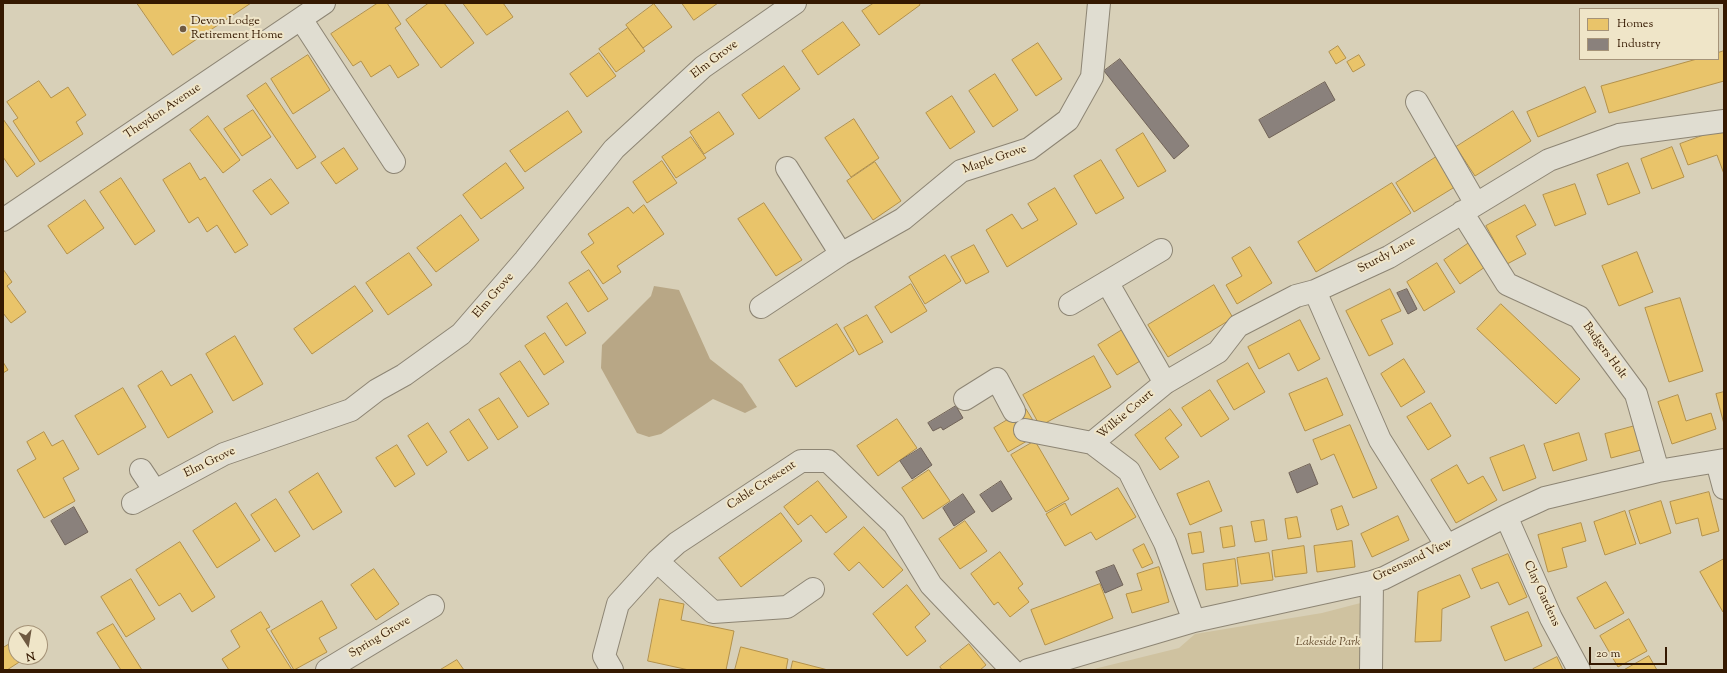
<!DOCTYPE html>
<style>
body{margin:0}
#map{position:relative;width:1727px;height:673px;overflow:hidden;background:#d8d0b8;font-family:"Sorts Mill Goudy",serif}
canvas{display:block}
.frame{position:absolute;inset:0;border:4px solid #351901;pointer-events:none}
.legend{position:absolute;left:1579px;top:8px;width:140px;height:52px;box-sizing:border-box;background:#efe5c8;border:1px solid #a59378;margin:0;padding:5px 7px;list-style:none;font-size:12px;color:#351901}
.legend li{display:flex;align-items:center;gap:8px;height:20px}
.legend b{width:20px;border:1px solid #a59378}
.north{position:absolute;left:8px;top:625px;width:40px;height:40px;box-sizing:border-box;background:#efe5c8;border:1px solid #a59378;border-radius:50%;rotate:168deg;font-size:11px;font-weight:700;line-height:16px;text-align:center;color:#351901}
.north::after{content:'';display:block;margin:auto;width:14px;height:18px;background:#6e5941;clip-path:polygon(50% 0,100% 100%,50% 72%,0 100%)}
.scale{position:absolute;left:1589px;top:647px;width:78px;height:18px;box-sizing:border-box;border:2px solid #351901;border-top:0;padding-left:5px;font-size:12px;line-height:14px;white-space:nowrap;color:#351901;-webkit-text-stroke:3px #efe5c8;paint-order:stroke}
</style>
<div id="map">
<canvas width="1727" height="673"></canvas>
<div class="frame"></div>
<ul class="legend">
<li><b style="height:11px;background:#e9c46a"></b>Homes</li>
<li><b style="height:11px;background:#8a817c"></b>Industry</li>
</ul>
<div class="north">N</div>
<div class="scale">20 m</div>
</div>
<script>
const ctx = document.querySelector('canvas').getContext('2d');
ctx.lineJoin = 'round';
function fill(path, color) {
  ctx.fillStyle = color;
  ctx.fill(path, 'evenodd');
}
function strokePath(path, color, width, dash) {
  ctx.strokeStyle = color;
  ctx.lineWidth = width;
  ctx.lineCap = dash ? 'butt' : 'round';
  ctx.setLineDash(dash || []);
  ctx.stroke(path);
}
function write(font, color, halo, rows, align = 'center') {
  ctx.font = font + ' "Sorts Mill Goudy",serif';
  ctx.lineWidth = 4;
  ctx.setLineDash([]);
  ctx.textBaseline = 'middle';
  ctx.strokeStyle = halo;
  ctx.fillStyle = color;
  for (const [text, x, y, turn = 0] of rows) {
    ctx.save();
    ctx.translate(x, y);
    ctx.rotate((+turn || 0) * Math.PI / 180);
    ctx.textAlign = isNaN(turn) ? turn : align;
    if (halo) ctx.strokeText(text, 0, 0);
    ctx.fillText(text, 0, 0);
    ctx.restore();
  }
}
fill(new Path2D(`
 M1376 599 1374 670H1090L1179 648 1195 634 1322 613Z`), '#cfc2a0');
fill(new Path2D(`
 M654 286 679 290 710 359 742 384 757 407 745 413 713 399 661 434 649 437 637 433 601 368 602 345 651 296Z`), '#b8a786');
const homes = new Path2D(`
 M137 3H251L173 55Z
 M378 3H387L401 24 395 28 419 65 398 78 390 65 371 77 361 61 353 66 331 34Z
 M429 3H444L474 43 441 68 406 20Z
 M463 3H503L513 17 487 35Z
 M682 3H718L694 20Z
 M874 3H919L920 5 879 35 862 11Z
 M654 4 672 27 643 48 626 25Z
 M843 22 860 45 818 75 802 51Z
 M628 28 645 51 616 72 599 49Z
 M1038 43 1062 79 1036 96 1012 60Z
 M1338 46 1346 58 1336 64 1329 52Z
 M1724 51V81L1609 113 1601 86 1697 59H1718V53Z
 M599 53 616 76 587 97 570 74Z
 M308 55 330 90 293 114 271 79Z
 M1359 55 1365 65 1353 72 1347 62Z
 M784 66 800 89 759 119 742 95Z
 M995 74 1018 110 993 127 969 91Z
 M39 81 51 98 68 87 86 115 76 122 83 134 40 162 13 121 18 118 7 102Z
 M266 83 316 157 297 169 247 96Z
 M1585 87 1596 112 1538 137 1527 112Z
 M952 96 975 132 950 149 926 113Z
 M253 110 271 137 242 156 224 129Z
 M568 111 582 132 525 172 510 151Z
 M1513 111 1531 141 1475 176 1456 147Z
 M719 112 734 134 704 154 690 132Z
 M208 116 240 160 223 173 190 130Z
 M3 119 35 164 17 177 3 157Z
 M854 119 879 158 851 177 825 138Z
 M1724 128V174L1717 155 1688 165 1680 144Z
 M1143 133 1166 171 1138 187 1116 150Z
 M691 137 706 158 676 178 662 157Z
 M1672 147 1684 177 1652 189 1641 159Z
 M344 148 358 169 336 184 321 163Z
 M1447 150 1466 180 1414 212 1396 183Z
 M1101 160 1124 198 1096 214 1074 176Z
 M662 161 677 183 647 203 633 182Z
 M875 162 901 201 873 220 847 181Z
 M190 163 200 180 205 177 248 245 235 253 217 225 207 232 198 217 189 223 163 180Z
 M506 163 524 188 481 219 463 195Z
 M1628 163 1640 193 1608 205 1597 175Z
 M121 178 155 231 135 245 100 192Z
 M271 179 289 203 271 215 253 191Z
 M1392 183 1411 213 1316 272 1298 242Z
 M1575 184 1586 214 1555 226 1543 195Z
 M1055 188 1077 224 1007 267 986 230 1012 214 1022 229 1038 220 1028 204Z
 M85 200 104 228 67 254 48 226Z
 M764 203 802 260 776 276 738 219Z
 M644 205 664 234 617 266 621 272 603 284 581 252 594 243 588 234 628 207 633 213Z
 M1525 205 1536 225 1516 236 1526 254 1507 264 1486 226Z
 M461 215 479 240 436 272 417 248Z
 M1469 243 1485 267 1460 284 1444 260Z
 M974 245 989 272 966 284 951 257Z
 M1250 247 1272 283 1237 304 1226 285 1242 276 1232 258Z
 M1637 252 1653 292 1619 306 1602 266Z
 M409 253 432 285 388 315 366 283Z
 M945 255 961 281 925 304 909 277Z
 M1437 263 1455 292 1424 311 1407 282Z
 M3 269 12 282 7 286 26 312 11 323 3 313Z
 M589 270 608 299 588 312 569 283Z
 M911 284 927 311 891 333 875 307Z
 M1214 285 1233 318 1168 357 1148 325Z
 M355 286 373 311 312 354 294 329Z
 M1390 289 1401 311 1381 320 1393 344 1369 356 1346 311Z
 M1680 298 1703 371 1669 382 1645 308Z
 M567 303 586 333 566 346 547 317Z
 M1501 304 1580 379 1556 404 1477 329Z
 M867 315 883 342 859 355 844 328Z
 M1300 320 1320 359 1298 371 1289 353 1259 369 1248 347Z
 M837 324 854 351 796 387 779 360Z
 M1127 327 1145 358 1117 375 1098 345Z
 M545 333 564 362 544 375 525 346Z
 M235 336 263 384 233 401 206 354Z
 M1094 356 1111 387 1040 426 1023 395Z
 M1404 359 1425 392 1401 407 1381 374Z
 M520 361 549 404 528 417 500 374Z
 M3 362 8 370 3 373Z
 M1248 363 1265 392 1234 410 1217 381Z
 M162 371 171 386 191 374 213 412 168 438 138 386Z
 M1327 378 1343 415 1305 431 1289 394Z
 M123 388 146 427 98 455 75 416Z
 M1210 390 1229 419 1201 437 1182 408Z
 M1724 392V424L1716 394Z
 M1678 395 1686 421 1711 413 1716 429 1672 444 1658 402Z
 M499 398 518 427 498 440 479 410Z
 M1431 403 1451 436 1428 450 1407 417Z
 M1026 409 1037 427 1027 441 1008 452 994 428Z
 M1170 409 1182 425 1165 438 1179 457 1160 470 1135 435Z
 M469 419 488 448 468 461 450 432Z
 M897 419 917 448 878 476 857 446Z
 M428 423 447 452 427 466 408 436Z
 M1350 425 1377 488 1353 498 1334 454 1321 460 1313 440Z
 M1635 426 1641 450 1611 458 1605 434Z
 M44 432 52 446 63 440 79 469 63 478 75 501 44 518 17 470 36 459 27 442Z
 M1579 433 1587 460 1553 471 1544 444Z
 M1035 441 1069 499 1046 512 1011 455Z
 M397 445 415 474 395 487 376 458Z
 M1524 445 1536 478 1503 491 1490 458Z
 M1457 465 1468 484 1483 476 1497 500 1456 523 1431 480Z
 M929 470 950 501 923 519 902 488Z
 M318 473 342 512 313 530 289 492Z
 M818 481 847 517 826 533 811 515 798 525 784 507Z
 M1209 481 1222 511 1190 525 1177 494Z
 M1118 488 1136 517 1096 540 1091 532 1065 546 1046 514 1065 503 1071 515Z
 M1709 492 1719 531 1702 536 1698 518 1676 524 1670 502Z
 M276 499 300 536 275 552 251 515Z
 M1661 501 1671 533 1640 544 1629 511Z
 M236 503 260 540 217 568 193 531Z
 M1342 506 1349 525 1337 530 1331 510Z
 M1625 511 1636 544 1605 555 1594 522Z
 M781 513 802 541 741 587 719 558Z
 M1398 516 1409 540 1372 557 1361 534Z
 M1297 517 1301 537 1288 539 1285 519Z
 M1264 520 1267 540 1255 542 1251 522Z
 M965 521 987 551 960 569 939 539Z
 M1581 523 1586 541 1562 548 1567 567 1548 572 1538 535Z
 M1232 526 1235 546 1223 548 1220 528Z
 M864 527 903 570 883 588 859 562 849 571 834 554Z
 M1201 532 1204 552 1192 554 1188 534Z
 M1352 541 1355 567 1317 572 1314 546Z
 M180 542 215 597 192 612 180 593 159 606 136 570Z
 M1144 544 1153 563 1142 568 1133 550Z
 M1304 546 1307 573 1275 577 1272 551Z
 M1000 552 1023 584 1018 588 1029 602 1010 617 998 602 994 605 971 574Z
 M1269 553 1273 580 1241 584 1237 558Z
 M1508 554 1527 597 1509 605 1498 582 1481 589 1472 569Z
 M1235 559 1238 586 1206 590 1203 564Z
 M1724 559V612H1723L1700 572Z
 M1159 567 1169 602 1132 613 1126 594 1142 590 1137 574Z
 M374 569 399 604 376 620 351 585Z
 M1460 575 1470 597 1442 609 1441 641 1415 642 1418 592Z
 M131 579 155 619 126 637 101 597Z
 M1606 582 1624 613 1595 629 1577 598Z
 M1100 584 1113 618 1045 645 1031 610Z
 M907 585 930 614 915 627 926 641 907 656 873 614Z
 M660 599 684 604 681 620 734 631 726 670H689L648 661Z
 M322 601 337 628 319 638 327 652 294 670 271 631Z
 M261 612 270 627 266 629 292 670H229L222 659 240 647 231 631Z
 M1528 612 1542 646 1505 661 1491 627Z
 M1629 619 1647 651 1618 667 1600 636Z
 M113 624 142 670H121L97 633Z
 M16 640V657H27L7 670H3V648Z
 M969 644 986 665 980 670H942L940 667Z
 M741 647 788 659 786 670H735Z
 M1649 656 1657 670H1624Z
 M1557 657 1563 670H1533V669Z
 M457 660 464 670H440Z
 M793 661 828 670H791Z`);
fill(homes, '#e9c46a');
strokePath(homes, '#b3914a', 1);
const industry = new Path2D(`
 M1120 59 1189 146 1174 159 1104 71Z
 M1325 82 1335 100 1269 138 1259 120Z
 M1407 289 1417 309 1408 314 1397 293Z
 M956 406 963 418 943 430 941 427 933 431 928 423Z
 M921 448 932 465 912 479 900 461Z
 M1310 464 1318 484 1297 493 1289 473Z
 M1001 481 1012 499 992 512 980 495Z
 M963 494 975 512 954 526 943 508Z
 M74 507 88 532 65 545 51 521Z
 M1114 565 1123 585 1105 593 1096 572Z`);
fill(industry, '#8a817c');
strokePath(industry, '#706257', 1);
const minor = new Path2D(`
 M301 19 394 162
 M1417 102 1476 204
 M787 168 841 254
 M1462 212 1507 284 1579 317 1636 394 1658 471
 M3 220 324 3
 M1107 282 1165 383
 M1070 304 1161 250
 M761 307 841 254 903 219 961 171 1029 149 1068 120 1092 77 1099 3
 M965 399 997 379 1014 411
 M1025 430 1092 443
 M1717 462 1724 488
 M141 470 155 491
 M133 503 224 454 351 410 377 390 404 375 461 334 525 260 614 149 703 67 795 3
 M1506 516 1551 618 1579 670
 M1447 546 1380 440 1315 291 1389 257 1549 160 1619 135 1724 121
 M657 561 713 612 787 607 813 589
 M1194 621 1165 543 1129 471 1092 443 1165 383 1218 352 1238 326 1296 296 1315 291
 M327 670 433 606
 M612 670 604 656 618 604 657 561 677 543 801 461H828L894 524 931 585 1012 670
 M1028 670 1194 621 1372 582 1384 578 1506 516 1545 498 1658 471 1724 460
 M1371 670 1372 582`);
strokePath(minor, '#8d8574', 24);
strokePath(minor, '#e0ddd1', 22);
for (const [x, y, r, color] of [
 [183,29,4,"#6e5941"]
]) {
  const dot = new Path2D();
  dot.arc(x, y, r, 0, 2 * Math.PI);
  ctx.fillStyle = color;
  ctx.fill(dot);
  strokePath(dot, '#efe5c8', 1.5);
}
write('12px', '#351901', '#efe5c8', [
 ["Devon Lodge",191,22],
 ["Retirement Home",191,36]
], 'left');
write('12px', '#351901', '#efe5c8', [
 ["Elm Grove",715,60,-37],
 ["Theydon Avenue",163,112,-34],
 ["Maple Grove",995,160,-19],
 ["Sturdy Lane",1387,256,-28],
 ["Elm Grove",494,296,-49],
 ["Badgers Holt",1604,351,54],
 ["Wilkie Court",1126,415,-40],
 ["Elm Grove",210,463,-26],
 ["Cable Crescent",762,486,-33],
 ["Greensand View",1413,561,-25],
 ["Clay Gardens",1541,594,65],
 ["Spring Grove",380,638,-31]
]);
write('italic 12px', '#61482b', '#efe5c8', [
 ["Lakeside Park",1328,643]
]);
</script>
